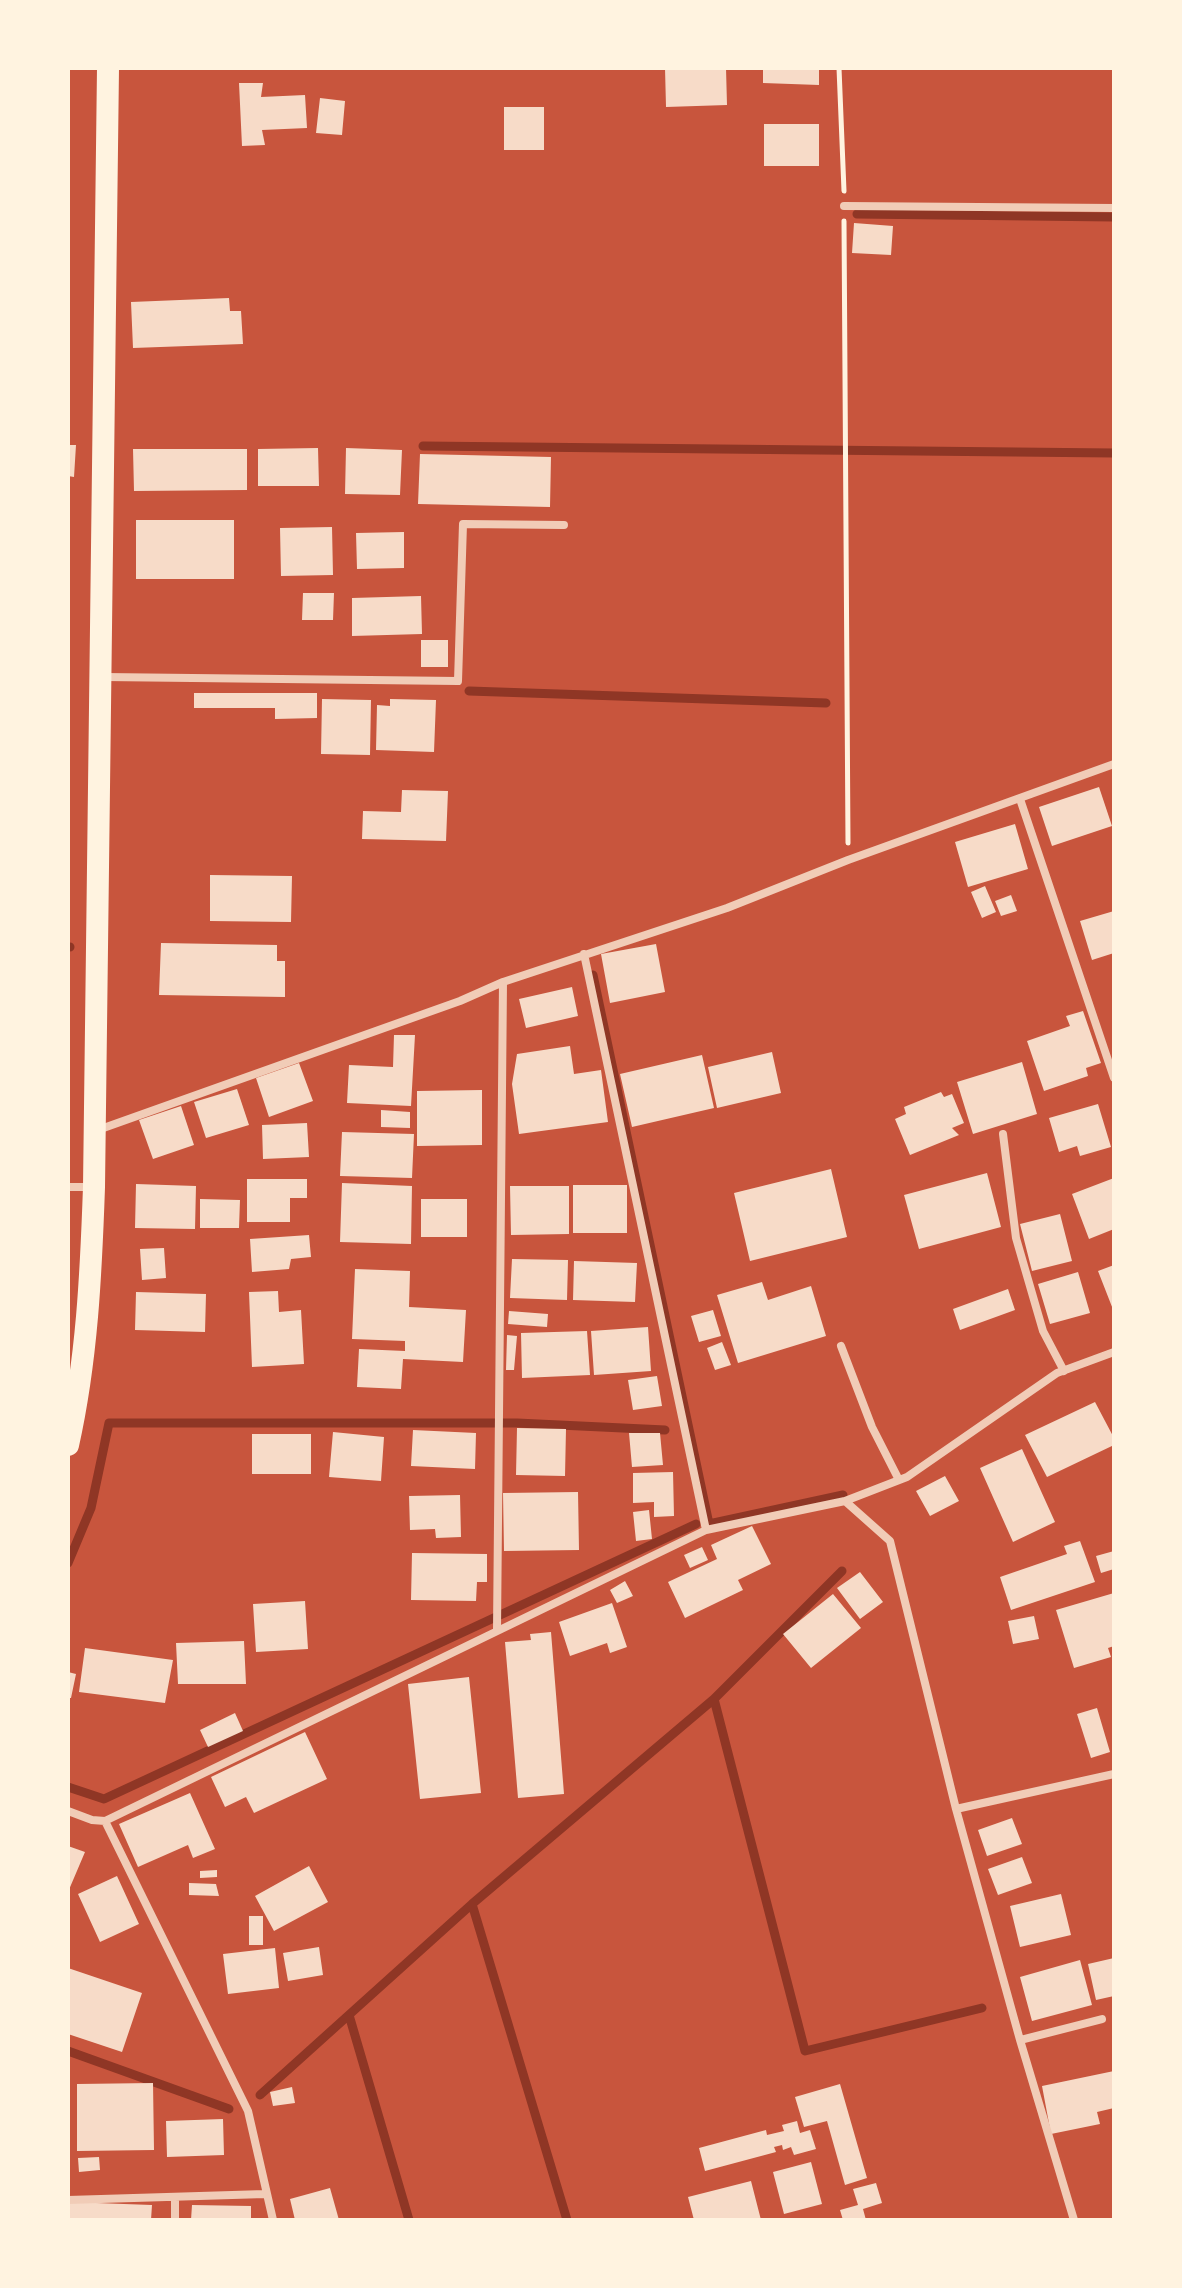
<!DOCTYPE html>
<style>
body{margin:0}
#map{position:relative;width:1182px;height:2288px;overflow:hidden;background:#c8553d;font-family:Helvetica,sans-serif}
canvas{display:block}
.frame{position:absolute;inset:0;border:70px solid #fff3e0;pointer-events:none}
</style>
<div id="map">
<canvas width="1182" height="2288"></canvas>
<div class="frame"></div>
</div>
<script>
const ctx = document.querySelector('canvas').getContext('2d');
ctx.lineJoin = 'round';
function strokePath(path, color, width, dash) {
  ctx.strokeStyle = color;
  ctx.lineWidth = width;
  ctx.lineCap = dash ? 'butt' : 'round';
  ctx.setLineDash(dash || []);
  ctx.stroke(path);
}
function fill(path, color) {
  ctx.fillStyle = color;
  ctx.fill(path, 'evenodd');
}
strokePath(new Path2D(`
 M857 214 1114 217
 M423 446 1114 453
 M469 691 826 703
 M68 947H70
 M593 975 709 1524 843 1495
 M68 1563 91 1508 109 1423H517L665 1430
 M714 1699 805 2051 982 2008
 M68 1787 104 1799 696 1524
 M472 1904 567 2220
 M349 2015 409 2220
 M68 2051 229 2109
 M260 2095 472 1904 714 1699 842 1571`), '#8f3625', 9);
fill(new Path2D(`
 M665 68H726L727 105 666 107Z
 M763 68H819V85L763 83Z
 M239 83H263L261 97 305 95 307 128 262 130 265 145 242 146Z
 M320 98 345 101 342 135 316 133Z
 M504 107H544V150H504Z
 M764 124H819V166H764Z
 M854 223 893 226 891 255 852 253Z
 M229 298 230 311H241L243 344 133 348 131 302Z
 M68 445H76L74 477 68 476Z
 M318 448 319 486H258V449Z
 M346 448 402 450 400 495 345 494Z
 M133 449H247V490L134 491Z
 M420 454 551 457 550 507 418 504Z
 M136 520H234V579H136Z
 M332 527 333 575 281 576 280 528Z
 M404 532V568L357 569 356 533Z
 M303 593H334L333 620H302Z
 M421 596 422 634 352 636V598Z
 M421 640H448V667H421Z
 M194 693H317V718L275 719V708H194Z
 M322 699 371 700 370 755 321 754Z
 M390 699 436 700 434 752 376 750 377 705 390 706Z
 M1099 787 1112 826 1052 846 1039 807Z
 M402 790 448 791 446 841 362 839 363 811 401 812Z
 M1015 824 1028 869 968 887 955 842Z
 M210 875 292 876 291 922 210 921Z
 M985 886 996 912 982 918 971 892Z
 M1011 895 1017 911 1001 916 995 901Z
 M1114 911V953L1092 960 1080 921Z
 M161 943 277 945V961H285V997L159 995Z
 M656 944 665 992 610 1003 601 954Z
 M572 987 578 1016 526 1028 519 999Z
 M1083 1011 1101 1063 1086 1068 1088 1076 1044 1091 1027 1041 1070 1026 1066 1016Z
 M394 1035H415L411 1106 347 1103 349 1065 393 1067Z
 M570 1046 574 1074 601 1070 608 1122 519 1134 512 1084 517 1054Z
 M772 1052 781 1093 717 1108 708 1067Z
 M702 1055 714 1108 632 1127 620 1074Z
 M1022 1062 1037 1114 973 1134 957 1082Z
 M299 1063 313 1101 269 1117 256 1078Z
 M237 1089 249 1125 206 1138 194 1102Z
 M482 1090V1145L417 1146V1091Z
 M941 1092 944 1097 952 1094 964 1123 952 1128 959 1135 910 1155 895 1119 906 1114 904 1107Z
 M1098 1104 1111 1147 1080 1156 1077 1146 1059 1152 1049 1118Z
 M181 1106 194 1145 153 1159 139 1120Z
 M381 1110 410 1112V1128L381 1127Z
 M307 1123 309 1157 263 1159 262 1125Z
 M342 1132 414 1134 412 1178 340 1176Z
 M831 1169 847 1237 750 1261 734 1193Z
 M987 1173 1001 1227 919 1249 904 1195Z
 M1114 1178V1229L1089 1239 1072 1194Z
 M247 1179H307V1198H290V1222H247Z
 M342 1183 412 1186 411 1244 340 1242Z
 M136 1184 196 1186 195 1229 135 1228Z
 M573 1185H627V1233H573Z
 M510 1186H569V1234L511 1235Z
 M200 1199 240 1200 239 1228H200Z
 M421 1199H467V1237H421Z
 M1060 1214 1072 1261 1032 1271 1020 1224Z
 M309 1235 311 1257 291 1259 289 1269 252 1272 250 1239Z
 M164 1248 166 1278 142 1280 140 1249Z
 M512 1259 568 1260 567 1300 510 1298Z
 M574 1261 637 1263 635 1302 573 1300Z
 M1114 1265V1312L1098 1271Z
 M355 1269 410 1271 409 1307 466 1310 463 1362 403 1359 401 1389 357 1387 359 1349 405 1351V1341L352 1339Z
 M1078 1272 1090 1313 1050 1324 1038 1284Z
 M762 1282 768 1300 811 1286 826 1336 738 1363 717 1295Z
 M1008 1289 1015 1310 960 1330 953 1309Z
 M278 1291 279 1312 301 1310 304 1364 252 1367 249 1292Z
 M136 1292 206 1294 205 1332 135 1330Z
 M713 1310 721 1336 699 1342 691 1316Z
 M509 1311 548 1314 547 1327 508 1324Z
 M648 1327 651 1371 594 1375 591 1331Z
 M587 1331 590 1375 522 1378 521 1333Z
 M507 1335 517 1336 514 1370H506Z
 M722 1342 731 1365 715 1370 707 1348Z
 M657 1376 662 1406 633 1410 628 1380Z
 M1095 1402 1114 1438V1445L1047 1477 1025 1435Z
 M517 1428 566 1429 565 1476 516 1475Z
 M413 1430 476 1433 475 1469 411 1466Z
 M333 1432 384 1437 381 1481 329 1477Z
 M629 1433H660L663 1465 632 1467Z
 M252 1434H311V1474H252Z
 M1022 1449 1055 1522 1013 1542 980 1468Z
 M673 1472 674 1516 654 1517V1502L633 1503V1473Z
 M945 1476 959 1501 930 1516 916 1491Z
 M578 1492 579 1550 504 1551 503 1493Z
 M460 1495 461 1537 436 1538 435 1529 410 1530 409 1496Z
 M649 1510 652 1539 636 1541 633 1512Z
 M752 1526 771 1564 738 1580 743 1590 685 1618 668 1582 717 1559 711 1545Z
 M1080 1541 1095 1582 1011 1610 1000 1577 1067 1554 1064 1546Z
 M702 1547 708 1560 690 1568 684 1555Z
 M1114 1551V1569L1101 1573 1096 1556Z
 M412 1553 487 1554V1582H477L476 1601 411 1600Z
 M860 1572 883 1602 860 1619 837 1588Z
 M625 1581 633 1596 617 1603 610 1590Z
 M1114 1593V1646L1108 1648 1111 1657 1074 1668 1056 1610Z
 M833 1594 861 1628 811 1668 783 1634Z
 M305 1601 308 1649 256 1652 253 1604Z
 M612 1603 627 1647 610 1653 607 1643 570 1656 559 1622Z
 M1034 1616 1039 1639 1013 1644 1008 1621Z
 M551 1632 564 1794 518 1798 505 1642 531 1640 530 1634Z
 M244 1641 246 1684H178L176 1643Z
 M85 1648 173 1660 165 1703 79 1692Z
 M68 1672 76 1674 71 1698H68Z
 M469 1677 481 1793 420 1799 408 1684Z
 M1097 1708 1110 1752 1091 1758 1077 1714Z
 M235 1713 243 1731 208 1747 200 1730Z
 M305 1732 327 1779 254 1813 246 1797 225 1807 211 1777Z
 M190 1793 215 1849 193 1858 188 1845 138 1867 119 1824Z
 M1012 1818 1022 1844 987 1856 978 1830Z
 M68 1846 85 1852 68 1892Z
 M1022 1857 1032 1883 998 1895 988 1869Z
 M309 1866 328 1902 274 1931 255 1896Z
 M217 1870V1877L200 1878V1871Z
 M117 1876 139 1924 100 1942 78 1894Z
 M189 1883 216 1884 219 1896 189 1895Z
 M1061 1894 1071 1935 1020 1947 1010 1906Z
 M249 1916H263V1945H249Z
 M319 1947 323 1975 288 1981 283 1953Z
 M275 1948 279 1988 228 1994 223 1954Z
 M1114 1958V1996L1096 2000 1088 1964Z
 M1080 1960 1092 2005 1032 2021 1020 1977Z
 M68 1968 142 1993 122 2052 68 2034Z
 M1114 2071V2108L1097 2112 1100 2124 1051 2134 1042 2086Z
 M153 2083 154 2150 77 2151V2084Z
 M840 2084 867 2178 845 2185 827 2121 804 2127 795 2097Z
 M292 2087 295 2103 273 2106 270 2092Z
 M223 2119 224 2155 167 2157 166 2121Z
 M797 2121 800 2133 810 2130 816 2149 794 2155 791 2147 783 2150 782 2145 774 2147 776 2152 705 2171 699 2148 766 2130 767 2135 784 2131 782 2125Z
 M99 2157 100 2170 79 2172 78 2158Z
 M811 2162 822 2204 784 2214 773 2172Z
 M751 2181 761 2220H694L688 2197Z
 M876 2183 882 2203 863 2209 866 2220H843L840 2210 858 2205 853 2189Z
 M330 2188 339 2220H295L290 2199Z
 M68 2202 152 2205 151 2220H68Z
 M192 2205 251 2206V2220H191Z`), '#f7dbc8');
strokePath(new Path2D(`
 M839 68 844 191
 M844 221 848 843`), '#fff3e0', 5);
strokePath(new Path2D(`
 M844 206 1114 208
 M104 677 458 681 463 524 564 525
 M1020 799 1114 1078
 M584 954 706 1530
 M95 1131 460 1001 503 982 727 908 848 860 1114 764
 M1003 1134 1016 1238 1043 1331 1064 1371
 M68 1187H93
 M841 1346 872 1427 899 1480
 M845 1501 890 1541 956 1809 1020 2040 1074 2220
 M497 1629 503 982
 M956 1809 1114 1774
 M68 1811 92 1820 105 1821 706 1530 845 1501 907 1477 1057 1373 1114 1352
 M105 1821 248 2111 273 2220
 M1020 2040 1102 2019
 M68 2200 265 2194
 M175 2220V2198`), '#f1ccb7', 8);
strokePath(new Path2D(`
 M68 1445C87 1360 91 1274 94 1187L108 68`), '#fff3e0', 22);
</script>
